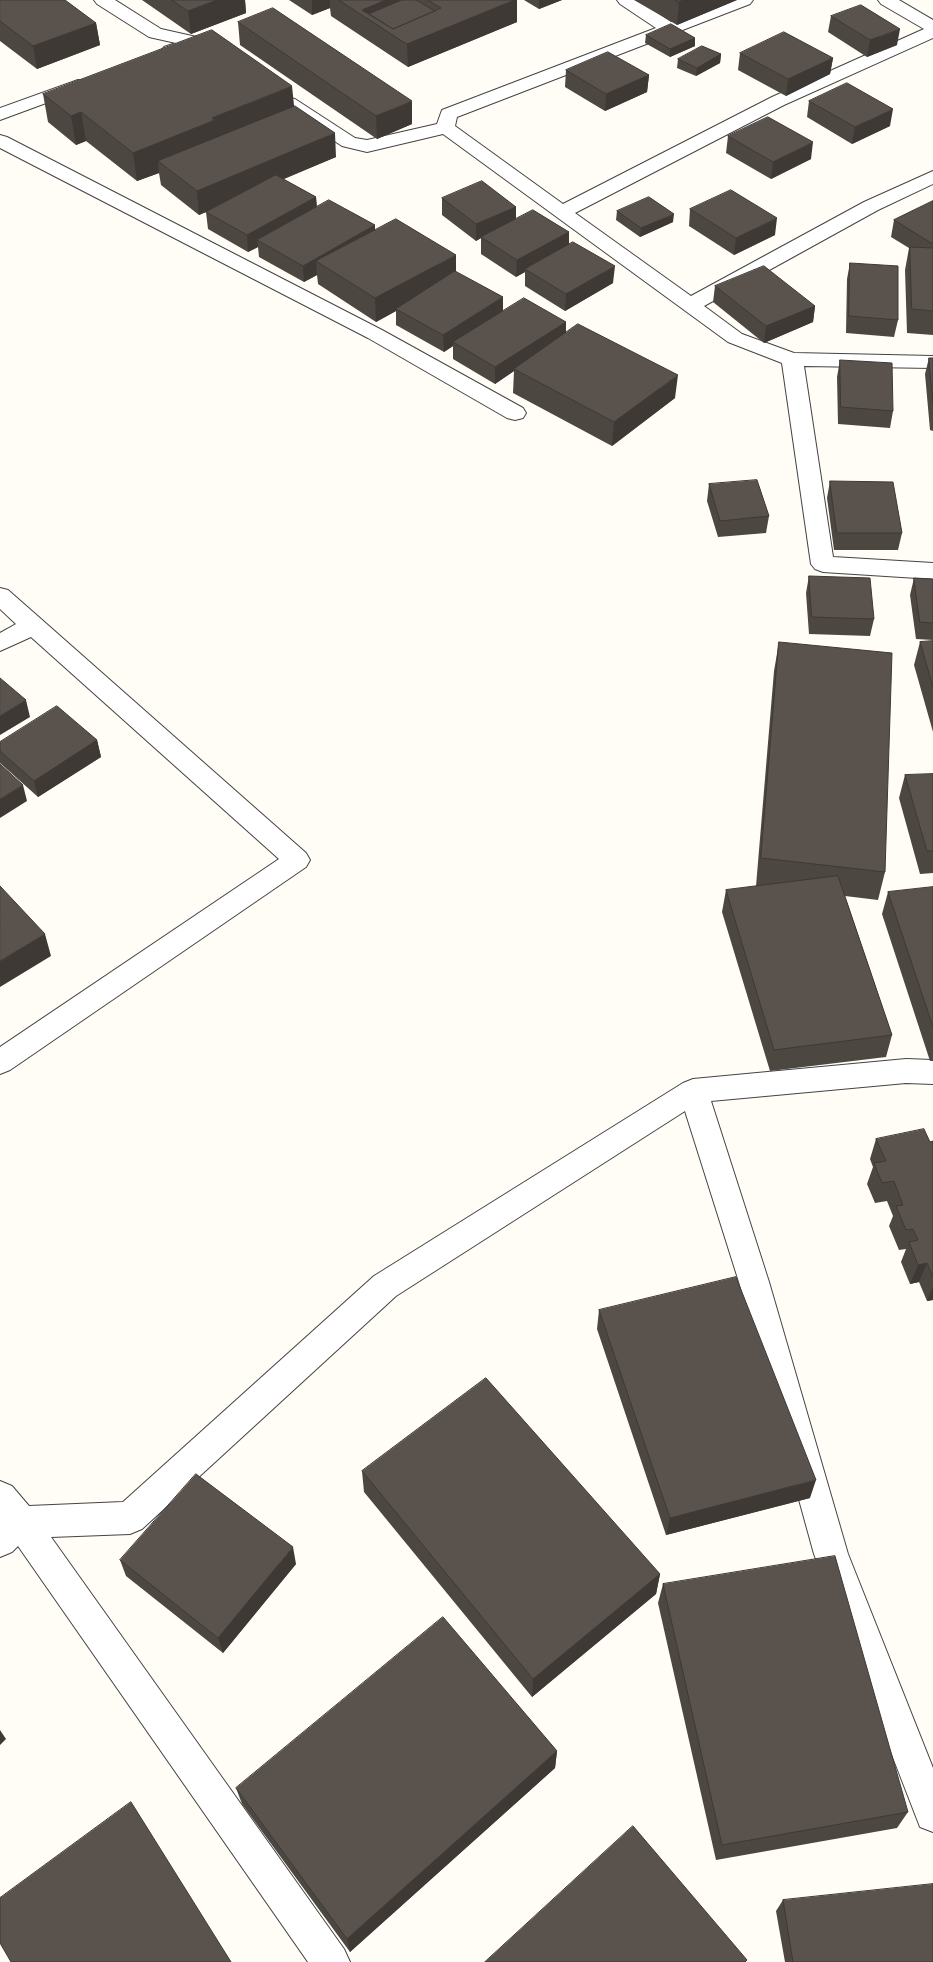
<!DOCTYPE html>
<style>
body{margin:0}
canvas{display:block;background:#fffdf5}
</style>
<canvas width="933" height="1962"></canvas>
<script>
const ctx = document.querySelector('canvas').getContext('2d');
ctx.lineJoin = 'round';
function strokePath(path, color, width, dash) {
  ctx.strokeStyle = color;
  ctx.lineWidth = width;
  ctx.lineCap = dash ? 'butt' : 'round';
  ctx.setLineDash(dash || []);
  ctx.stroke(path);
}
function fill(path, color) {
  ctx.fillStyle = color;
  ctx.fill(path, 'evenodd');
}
const minor = new Path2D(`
 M94 0H115L161 29 201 38 204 42C198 51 174 57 164 55L161 51 164 47 176 43 149 37 97 4Z
 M617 0H638L671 22 728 0H753L750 4 457 117 455 126 563 204 772 97 924 29 881 4 878 0H899L933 20V38L784 105 575 213 691 296 864 202 933 171V184L878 210 704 306 742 334 794 353 933 356V368L804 366 833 557 933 563V579L823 572 815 569 811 564 782 363 728 342 443 134 367 152 342 146 283 107 280 103 283 99 289 98 295 99 355 138 367 140 437 124 442 110 656 28 620 4Z
 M78 80 84 81 87 85 84 89 0 120V108Z
 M0 135 7 137 382 330 523 408 526 413 523 418 515 420 507 418 368 338 0 148Z
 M0 588 8 590 41 619 306 853 310 860 306 867 10 1070 0 1074V1047L279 859 31 637 0 651V633L16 624 0 609Z
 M906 1059 933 1060V1084L906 1083 711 1101 769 1282 848 1554 933 1768V1832L920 1827 814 1554 739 1282 685 1111 396 1296 142 1529 130 1534 51 1537 344 1949 350 1962H308L18 1546 12 1552 0 1557V1481L12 1486 29 1506 123 1502 374 1276 683 1083 693 1079Z`);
strokePath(minor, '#444', 2);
fill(minor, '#fff');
fill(new Path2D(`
 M0 0 96 23 100 45 37 69 0 41Z
 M142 0H245L246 13 191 34Z
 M289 0H517V22L408 67 331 16 330 8 312 15Z
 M524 0H562L539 9Z
 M634 0H737L677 25Z
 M831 16 897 45 867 57 828 32Z
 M238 22 412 124 377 139 240 45Z
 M646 35 695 38V46L670 57 645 43Z
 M740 53 833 58 830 74 786 96 738 70Z
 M721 54 720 63 696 76 677 68 678 59Z
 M566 70 649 75 647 92 605 111 565 87Z
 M43 94 294 106 336 157 283 179 316 197 317 207 375 225V230L503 297V311L566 322V333L675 398 612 446 513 393 514 371 495 384 453 359V346L444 352 396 325V311L376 322 318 284 317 275 304 282 259 257 258 247 248 252 208 229 206 212 208 211 199 215 161 185 159 173 137 181 86 141 76 145 48 122Z
 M809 101 890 126 852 144 807 117Z
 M728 136 811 159 771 179 726 153Z
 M442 198 516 207V219L569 232V245L613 283 565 311 525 286V272L516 277 481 254V238L476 241 442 215Z
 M933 201V335L907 333 905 270 909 248 891 237 894 220Z
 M690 209 775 235 734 255 689 226Z
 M617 211 673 222 640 237 616 220Z
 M850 263 898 320 894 337 846 333 847 279Z
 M715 286 815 306 813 322 764 343 713 302Z
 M929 358H933V431L930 430 925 374Z
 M840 360 893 411 890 428 838 424 837 377Z
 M830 481 902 533 898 550H834L827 498Z
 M709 484 769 516 766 533 718 537 707 501Z
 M809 576 874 619 870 636 809 634 806 593Z
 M914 578 933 579V640L916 639 910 595Z
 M933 641V732L914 665 920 642Z
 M779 642 885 872 878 900 845 896 892 1035 886 1057 770 1071 722 912 726 890 756 886 774 671Z
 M97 740 101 757 38 797 0 763V742Z
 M933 774V873L920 874 899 798 905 775Z
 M933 887V1061H930L882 914 888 892Z
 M876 1139 930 1142 933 1141V1300L927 1301 919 1282 910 1284 901 1262 906 1249 899 1250 889 1226 893 1216 887 1201 875 1203 867 1184 873 1167 870 1159Z
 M599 1310 810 1498 666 1535 597 1329Z
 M362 1471 660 1574 656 1594 532 1697 364 1492Z
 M120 1560 296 1564 223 1653 126 1576Z
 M663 1584 908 1812 897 1828 716 1860 658 1603Z
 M557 1751 555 1768 350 1952 242 1804 236 1788Z
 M783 1900 933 1962H785L776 1911Z`), '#4d4742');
fill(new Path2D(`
 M217 0H245L246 13 191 34 188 11Z
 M312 0H330V8L312 15Z
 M386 0H411L379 26 362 10Z
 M515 0H517V22L408 67 407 44Z
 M539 0H562L539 9Z
 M684 0H737L677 25 679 2Z
 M96 23 100 45 37 69 33 46Z
 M900 29 897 45 867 57 870 40Z
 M695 38V46L670 57V49Z
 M721 54 720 63 696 76 697 68Z
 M833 58 830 74 786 96 788 79Z
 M649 75 647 92 605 111 606 94Z
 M292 86 295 115 158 161 159 173 137 181 133 153 212 118Z
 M412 101V124L377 139 376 116Z
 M893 109 890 126 852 144 855 127Z
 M81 112 86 141 76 145 71 116Z
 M335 133 336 157 199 215 197 191Z
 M813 142 811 159 771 179 773 162Z
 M316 197 317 214 257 240 258 247 248 252 247 235Z
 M516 207V224L481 237V238L476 241V224Z
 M674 214 673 222 640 237 641 228Z
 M777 218 775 235 734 255 736 238Z
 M375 225V241L316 261 317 275 304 282 303 266Z
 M569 232V249L525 269V272L516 277 517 260Z
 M456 255V278L396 309V311L376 322 375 298Z
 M615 266 613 283 565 311 566 294Z
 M503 297V313L453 342V346L444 352 443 335Z
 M815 306 813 322 764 343 766 326Z
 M566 322 565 338 514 369V371L495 384V367Z
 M678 375 675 398 612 446 614 422Z
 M26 700 30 717 0 735V716Z
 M97 740 101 757 38 797 34 781Z
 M23 785 27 801 0 818V799Z
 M45 934 51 956 0 987V961Z
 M927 1263 919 1282 910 1284 918 1265Z
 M933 1286V1300L927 1301Z
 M816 1480 810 1498 666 1535 670 1518Z
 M293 1547 296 1564 223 1653 218 1638Z
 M660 1574 656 1594 532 1697 533 1679Z
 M0 1730 6 1739 0 1745Z
 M557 1751 555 1768 350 1952 347 1939Z`), '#3f3936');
const building = new Path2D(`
 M0 0H65L96 23 33 46 0 21Z
 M172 0H217L188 11Z
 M339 0H386L362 10 393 29 441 8 428 0H515L407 44Z
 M402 0H416L435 11 393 29 369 14Z
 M675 0H684L679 2Z
 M861 5 900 29 870 40 831 16Z
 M273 8 412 101 376 116 238 22Z
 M671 24 695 38 670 49 646 35Z
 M212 30 292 86 212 118 215 120 133 153 81 112 71 116 43 94Z
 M784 32 833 58 788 79 740 53Z
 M702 46 721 54 697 68 678 59Z
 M608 52 649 75 606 94 566 70Z
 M847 83 893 109 855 127 809 101Z
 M295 106 335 133 197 191 158 161Z
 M768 117 813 142 773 162 728 136Z
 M276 175 316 197 247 235 206 212Z
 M482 181 516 207 476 224 442 198Z
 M731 190 777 218 736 238 690 209Z
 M649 197 674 214 641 228 617 211Z
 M329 200 375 225 303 266 257 240Z
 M933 201V244L894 220Z
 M533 210 569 232 517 260 481 237Z
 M396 219 456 255 375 298 316 261Z
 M573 242 615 266 566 294 525 269Z
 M910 247 933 248V311L912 309Z
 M850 263 898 266V320L849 316Z
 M764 266 815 306 766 326 715 286Z
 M455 271 503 297 443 335 396 309Z
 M524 298 566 322 495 367 453 342Z
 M578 324 678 375 614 422 514 369Z
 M929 358H933V404Z
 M840 360 892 363 893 411 841 407Z
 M757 480 769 516 720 521 709 484Z
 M830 481 893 482 902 533H837Z
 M809 576 870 578 874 619 812 617Z
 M914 578 933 579V623L920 622Z
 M933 641V687L920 642Z
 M779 642 892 653 885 872 761 858Z
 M0 678 26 700 0 716Z
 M57 706 97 740 34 781 0 751V742Z
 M0 764 23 785 0 799Z
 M933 774V851H927L905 775Z
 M838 876 892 1035 774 1050 726 890Z
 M0 886 45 934 0 961Z
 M933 887V1027L888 892Z
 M924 1129 930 1142 933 1141V1277L927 1263 918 1265 909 1242 918 1240 913 1229 906 1230 896 1206 903 1205 894 1181 882 1183 874 1163 886 1161 876 1139Z
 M736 1277 816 1480 670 1518 599 1310Z
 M486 1378 660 1574 533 1679 362 1471Z
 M196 1474 293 1547 218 1638 120 1560Z
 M835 1556 908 1812 722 1845 663 1584Z
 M443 1617 557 1751 347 1939 236 1788Z
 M131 1802 231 1962H11L0 1943V1898Z
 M633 1826 747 1960 745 1962H485Z
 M933 1884V1962H793L783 1900Z`);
fill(building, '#5a524d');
strokePath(building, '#3f3936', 1);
</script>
